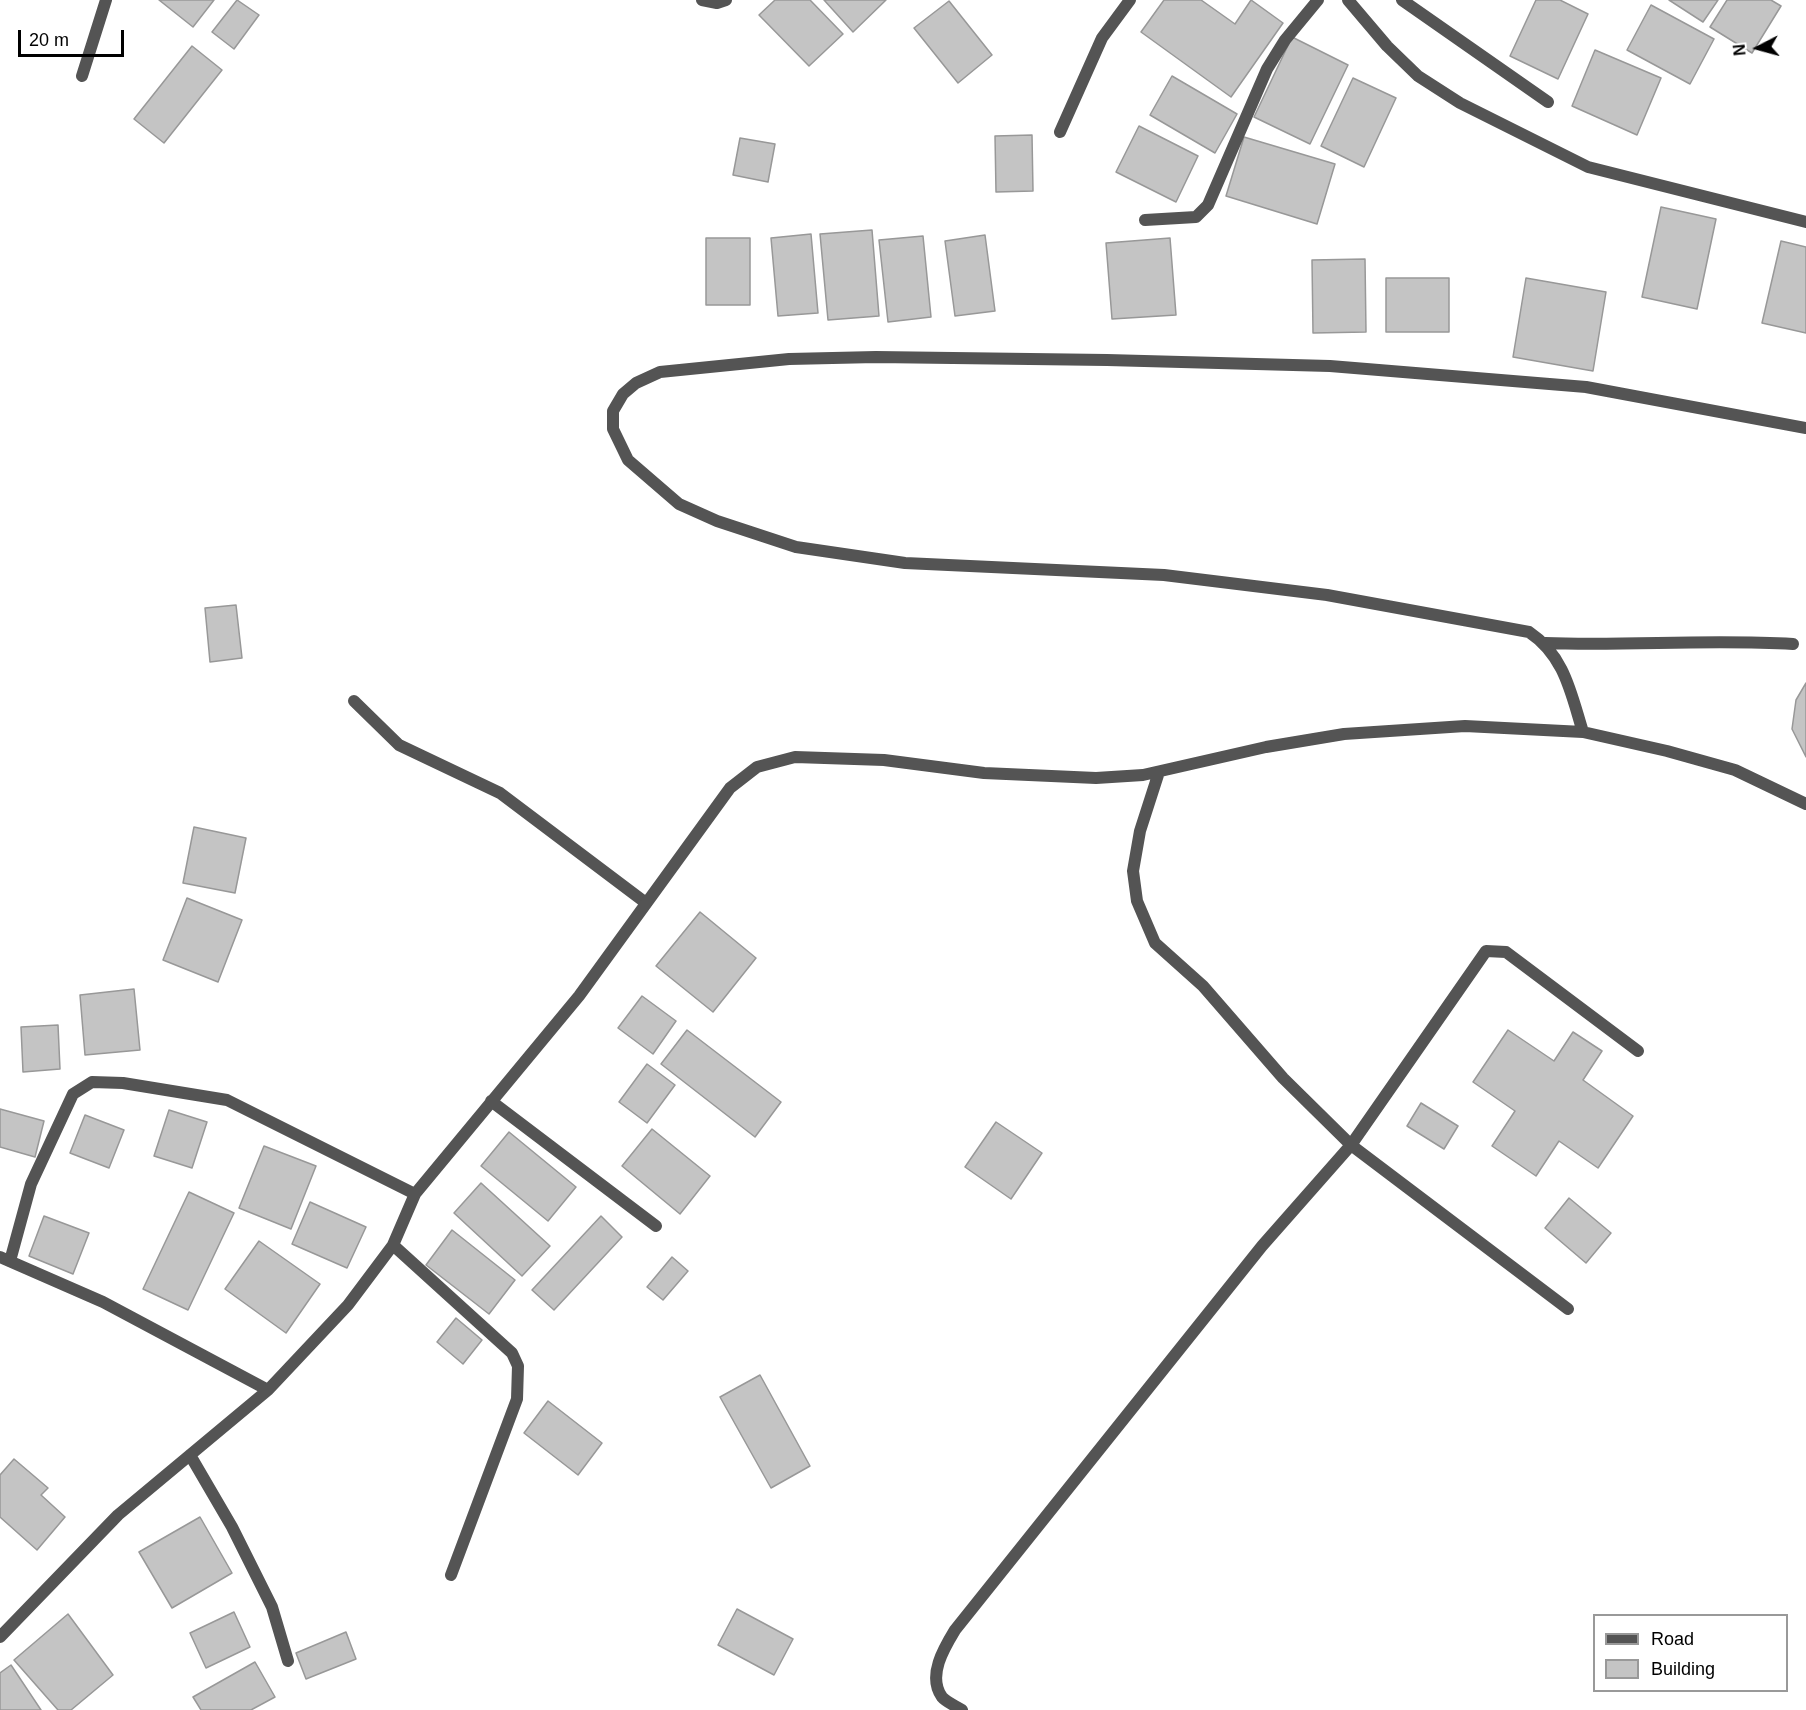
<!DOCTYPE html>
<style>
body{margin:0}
#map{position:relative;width:1806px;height:1710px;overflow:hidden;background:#fff;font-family:Arial,sans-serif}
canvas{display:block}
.legend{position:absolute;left:1593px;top:1614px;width:195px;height:78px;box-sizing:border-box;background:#fff;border:2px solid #999;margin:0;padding:8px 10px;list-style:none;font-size:18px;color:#000}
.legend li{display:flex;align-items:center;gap:12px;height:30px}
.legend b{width:30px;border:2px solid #999}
.north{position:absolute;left:1728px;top:18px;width:60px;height:60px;-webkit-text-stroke:4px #fff;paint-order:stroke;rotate:264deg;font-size:16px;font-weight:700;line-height:24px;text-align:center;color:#000}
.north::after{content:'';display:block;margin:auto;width:21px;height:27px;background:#000;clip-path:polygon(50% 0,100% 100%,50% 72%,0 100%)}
.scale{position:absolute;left:18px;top:30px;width:106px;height:27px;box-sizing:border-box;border:3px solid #000;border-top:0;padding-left:8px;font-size:18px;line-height:21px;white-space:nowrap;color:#000;-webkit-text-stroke:4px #fff;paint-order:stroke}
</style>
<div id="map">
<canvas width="1806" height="1710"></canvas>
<ul class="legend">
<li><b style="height:8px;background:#545454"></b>Road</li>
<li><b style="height:16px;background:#c4c4c4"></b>Building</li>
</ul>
<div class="north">N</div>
<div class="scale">20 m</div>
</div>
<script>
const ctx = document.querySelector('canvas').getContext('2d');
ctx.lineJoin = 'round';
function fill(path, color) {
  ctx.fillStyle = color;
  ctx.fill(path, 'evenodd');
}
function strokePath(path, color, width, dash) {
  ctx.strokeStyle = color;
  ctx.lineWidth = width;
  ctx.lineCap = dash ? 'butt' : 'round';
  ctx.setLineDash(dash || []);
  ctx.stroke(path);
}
const building = new Path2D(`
 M159 0H214L193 27Z
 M237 0 259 15 234 49 212 32Z
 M775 0H810L843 34 809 66 759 15Z
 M824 0H886L853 32Z
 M1164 0H1201L1235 24 1251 0 1283 23 1231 97 1141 32Z
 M1536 0H1560L1588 14 1558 79 1510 56Z
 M1669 0H1718L1703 22Z
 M1727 0H1771L1781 6 1752 53 1710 27Z
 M949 1 992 55 958 83 914 28Z
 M1651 5 1714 39 1690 84 1627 50Z
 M1292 37 1348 65 1310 144 1254 117Z
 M192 46 222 70 164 143 134 119Z
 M1595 50 1661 78 1637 135 1572 106Z
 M1172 76 1237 114 1215 153 1150 115Z
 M1353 78 1396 98 1364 167 1321 146Z
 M1139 126 1198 156 1176 202 1116 172Z
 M1032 135 1033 191 996 192 995 136Z
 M1244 137 1335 164 1317 224 1226 196Z
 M740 138 775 144 768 182 733 175Z
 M1661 207 1716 219 1697 309 1642 297Z
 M872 230 879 316 828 320 820 234Z
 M811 234 818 313 778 316 771 238Z
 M985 235 995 311 955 316 945 241Z
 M923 236 931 317 888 322 879 240Z
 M706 238H750V305H706Z
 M1170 238 1176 315 1112 319 1106 243Z
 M1781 241 1806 247V333L1762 323Z
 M1365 259 1366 332 1313 333 1312 260Z
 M1386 278H1449V332H1386Z
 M1526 278 1606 292 1593 371 1513 357Z
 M236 605 242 658 210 662 205 608Z
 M1806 683V757L1792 729 1796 700Z
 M194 827 246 838 235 893 183 883Z
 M187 898 242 920 218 982 163 960Z
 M700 912 756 958 713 1012 656 966Z
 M134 989 140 1050 85 1055 80 995Z
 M642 996 676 1021 653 1054 618 1028Z
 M58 1025 60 1069 23 1072 21 1027Z
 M687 1030 781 1102 755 1137 661 1064Z
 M1508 1030 1554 1061 1573 1032 1602 1051 1583 1080 1633 1116 1598 1168 1559 1141 1536 1176 1492 1146 1515 1111 1473 1082Z
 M647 1064 675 1085 647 1123 619 1102Z
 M1421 1103 1458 1126 1444 1149 1407 1126Z
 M0 1109 44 1121 35 1157 0 1147Z
 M169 1110 207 1122 192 1168 154 1156Z
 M85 1115 124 1130 109 1168 70 1153Z
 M996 1122 1042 1153 1011 1199 965 1167Z
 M652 1129 710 1176 680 1214 622 1166Z
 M509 1132 576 1187 548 1221 481 1166Z
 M264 1146 316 1166 291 1229 239 1208Z
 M481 1183 550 1246 522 1276 454 1213Z
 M189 1192 234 1213 188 1310 143 1289Z
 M1569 1198 1611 1233 1586 1263 1545 1228Z
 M310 1202 366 1227 347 1268 292 1244Z
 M44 1216 89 1233 73 1274 29 1256Z
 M601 1216 622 1237 554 1310 532 1290Z
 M452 1230 515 1280 489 1314 426 1265Z
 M259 1241 320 1284 286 1333 225 1289Z
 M672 1257 688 1271 663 1300 647 1287Z
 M456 1318 482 1340 463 1364 437 1342Z
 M760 1375 810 1466 771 1488 720 1397Z
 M548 1401 602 1443 578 1475 524 1433Z
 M14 1459 48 1488 41 1495 65 1517 37 1550 0 1517V1475Z
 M200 1517 232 1573 172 1608 139 1552Z
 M737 1609 793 1639 774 1675 718 1645Z
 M234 1612 250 1647 206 1668 190 1633Z
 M68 1614 113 1675 71 1710H58L14 1660Z
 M346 1632 356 1659 306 1679 296 1653Z
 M255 1662 275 1697 251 1710H201L193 1697Z
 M11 1665 41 1710H0V1673Z`);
fill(building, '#c4c4c4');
strokePath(building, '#989898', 1.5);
strokePath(new Path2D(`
 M354 701 399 745 500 793 646 903`), '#545454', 12);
strokePath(new Path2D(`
 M702 0 717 3 726 0
 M1348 0 1387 46 1418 76 1460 103 1588 167 1806 222
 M1402 0 1548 102
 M82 76 106 0
 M1060 132 1102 38 1130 0
 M1145 220 1196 217 1208 205 1267 69 1285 40 1318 0
 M1545 643C1628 646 1710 639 1793 644
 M1583 732C1571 694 1565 656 1529 632L1327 595 1164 575 905 563 796 547 717 521 679 504 628 460 613 429V411L623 394 636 383 660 372 789 359 876 357 1107 360 1330 366 1586 387 1806 428
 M1159 772 1140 831 1133 871 1137 901 1155 943 1203 986 1283 1078 1351 1145 1568 1309
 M491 1101 656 1226
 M393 1245 512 1353 518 1366 517 1399 451 1575
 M0 1257 103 1302 268 1390
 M10 1261 31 1184 73 1094 92 1082 123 1083 227 1100 415 1194
 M190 1455 232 1527 272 1607 288 1661
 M0 1637 118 1515 268 1390 348 1305 393 1245 415 1194 579 996 730 788 757 767 795 757 884 760 984 773 1096 778 1143 775 1266 747 1344 734 1465 726 1583 732 1667 751 1735 770 1806 804
 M962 1710C956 1706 946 1702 942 1697 927 1676 944 1648 955 1630L1262 1246 1351 1145 1486 951 1506 952 1638 1051`), '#545454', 12);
</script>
